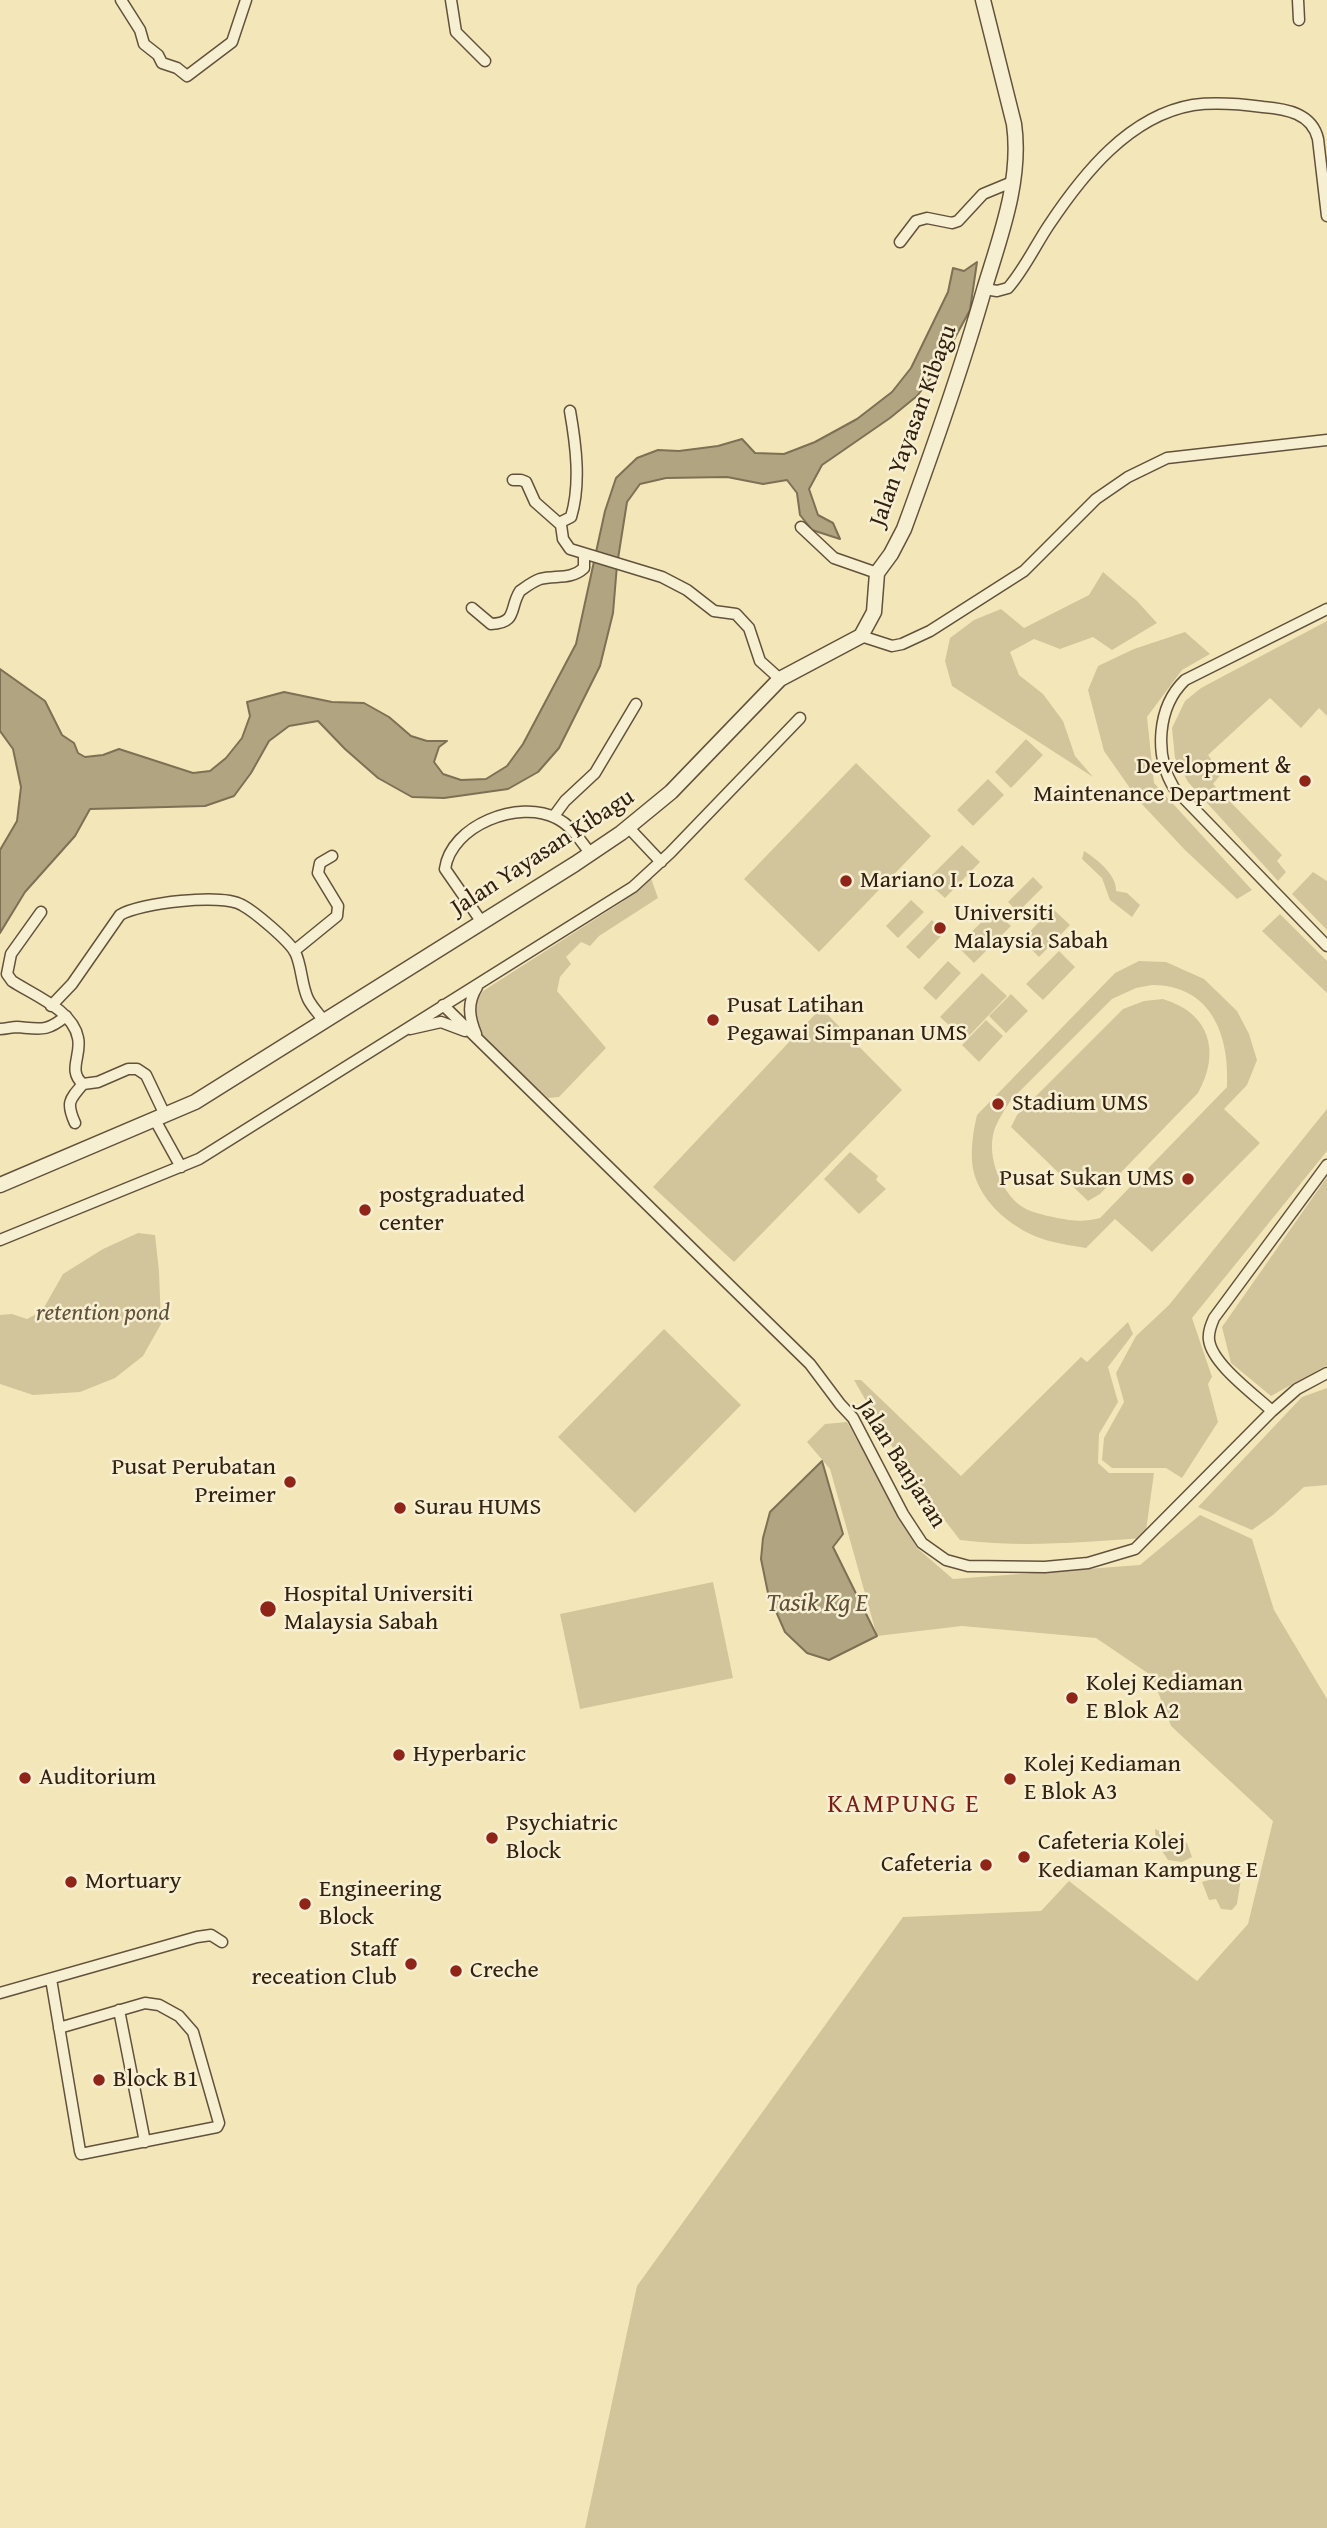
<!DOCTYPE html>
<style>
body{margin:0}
canvas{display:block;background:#f3e7b9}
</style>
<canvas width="1327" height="2528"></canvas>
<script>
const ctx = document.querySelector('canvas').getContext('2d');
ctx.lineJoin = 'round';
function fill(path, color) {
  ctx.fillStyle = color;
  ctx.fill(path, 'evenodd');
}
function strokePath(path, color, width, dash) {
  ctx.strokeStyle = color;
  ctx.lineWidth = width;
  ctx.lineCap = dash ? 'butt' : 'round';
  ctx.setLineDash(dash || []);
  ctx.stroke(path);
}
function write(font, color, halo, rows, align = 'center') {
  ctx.font = font + ' "Gentium Book Plus",serif';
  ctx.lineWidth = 5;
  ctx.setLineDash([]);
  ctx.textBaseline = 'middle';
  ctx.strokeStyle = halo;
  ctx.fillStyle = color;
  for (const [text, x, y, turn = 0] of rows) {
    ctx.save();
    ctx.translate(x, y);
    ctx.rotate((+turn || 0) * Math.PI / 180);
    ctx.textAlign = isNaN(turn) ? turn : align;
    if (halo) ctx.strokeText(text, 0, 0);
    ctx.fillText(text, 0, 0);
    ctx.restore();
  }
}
fill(new Path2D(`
 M1103 572 1137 601 1157 623 1112 650 1093 637 1060 649 1034 639 1010 652 1019 675 1043 694 1063 721 1075 756 1093 777 952 686 945 661 950 638 974 620 1001 609 1024 628 1089 595Z
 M1327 621V716L1319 708 1301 728 1270 698 1208 755 1222 773 1213 784 1282 855 1277 861 1286 872 1278 881 1188 782 1175 758 1172 728 1185 701 1201 688Z
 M1185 632 1210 654 1182 670 1147 717 1154 783 1252 890 1237 899 1185 850 1139 801 1104 751 1088 690 1098 666 1134 649Z
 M1026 739 1043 755 1011 788 995 772Z
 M856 763 931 836 819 952 744 879Z
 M988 779 1004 795 973 826 957 810Z
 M962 845 980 862 945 898 926 881Z
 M1084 851C1097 859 1117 875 1116 891L1127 893 1140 905 1132 917 1110 900 1102 878 1082 859Z
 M1313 872 1327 881V930L1292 894Z
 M1033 877 1043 887 1018 912 1008 902Z
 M651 878 658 898 599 936 590 946 581 942 566 957 571 964 560 977 557 991 606 1048 559 1097 548 1098C531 1081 482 1042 474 1022 470 1009 476 1001 483 991L622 902Z
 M911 900 924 912 898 938 886 926Z
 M1052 908 1070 925 1039 957 1022 940Z
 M994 910 1011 926 974 963 957 946Z
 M1280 914 1327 961V993L1262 931Z
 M932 920 944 933 919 959 906 947Z
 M1059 951 1075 967 1043 1000 1026 984Z
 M948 961 961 973 936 1000 923 988Z
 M1139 961 1166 962 1204 979 1237 1011 1249 1034 1257 1060 1247 1085 1224 1109 1260 1143 1152 1252 1115 1219 1086 1248C1074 1246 1061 1244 1049 1241 1016 1232 980 1204 973 1169 970 1152 973 1132 977 1115L1115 973ZM1152 985C1211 985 1230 1035 1227 1087L1100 1218C1084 1222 1073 1221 1057 1218 1044 1215 1027 1212 1017 1203 998 1185 986 1153 995 1128 999 1118 1005 1109 1011 1100L1112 999 1136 988Z
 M982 973 1007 996 965 1040 940 1017Z
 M1011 994 1028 1011 1006 1033 989 1016Z
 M1163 999C1210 1013 1221 1052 1198 1093L1100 1194 1088 1201 1011 1127 1017 1115 1123 1009 1144 1001Z
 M821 1008 902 1090 734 1262 653 1187Z
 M986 1020 1003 1036 979 1062 962 1045Z
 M1327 1109V1151L1192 1318 1212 1377 1208 1384 1218 1422 1182 1478 1166 1468H1112L1102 1460 1104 1438 1124 1402 1116 1373 1136 1336 1169 1305Z
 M850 1152 878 1176 876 1180 886 1189 859 1214 824 1179Z
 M1327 1177V1365L1271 1396 1231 1363 1222 1327Z
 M138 1233 155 1235 159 1271 161 1324 143 1356 115 1378 80 1392 33 1395 0 1384V1315L12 1314 27 1319 42 1311 63 1274 103 1249Z
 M1128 1322 1133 1334 1108 1367 1118 1402 1099 1434 1098 1463 1109 1473H1154L1145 1538C1081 1542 1024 1548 960 1540L905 1469 854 1380H861L961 1476 1081 1357 1087 1362Z
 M664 1329 741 1405 635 1513 558 1437Z
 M1327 1388V1485L1304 1487 1273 1515 1252 1530 1198 1507 1302 1397Z
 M847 1422 917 1548 953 1579 1140 1565 1200 1515 1252 1539 1274 1610 1327 1699V2528H585L637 2286 903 1917 1041 1911 1069 1881 1197 1981 1248 1924 1273 1821 1171 1726 1152 1676 1096 1638 962 1626 877 1636 830 1469 807 1442 825 1424Z
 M713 1582 733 1678 580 1709 560 1614Z
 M1155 1829 1187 1843 1192 1857 1182 1862 1168 1860 1156 1842Z
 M1242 1872 1237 1904 1232 1910 1221 1909 1216 1899 1209 1900 1202 1882C1216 1877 1229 1880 1242 1872Z`), '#d2c59c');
const water = new Path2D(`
 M977 262 970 310 938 369 917 396 890 418 822 465 809 489 818 515 833 523 840 539 812 530 800 515 797 493 787 480 763 484 727 477 666 478 640 484 627 502 617 565 613 613 600 666 559 748 538 772 508 789 444 798 412 797 378 778 345 749 318 721 289 726 269 741 251 773 234 796 205 806 90 809 75 836 25 892 0 933V850L17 821 21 787 13 749 0 731V669L45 701 62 735 74 743 78 753 85 757 103 755 119 749 193 773 210 771 226 758 242 738 250 716 247 702 284 692 332 702 364 703 389 717 411 736 427 741H447L439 747 434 762 443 774 461 780 486 779 507 766 523 744 576 644 605 511 616 478 637 458 658 450 679 451 718 446 742 439 755 453 784 454 815 442 857 419 892 392 911 368 948 292 953 268 964 271Z
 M822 1461 843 1534 833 1547 877 1636 829 1660 807 1653 785 1632 768 1593 761 1559 763 1538 770 1512Z`);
fill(water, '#b1a480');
strokePath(water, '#7e7054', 2);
const minor = new Path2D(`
 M121 0 140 30 144 44 158 55 162 63 177 68 187 76 232 42 246 0
 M451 0 456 32 485 61
 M1298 0 1299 20
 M900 242 916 221 927 218 952 223 958 221 983 194 1012 182
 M985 289 997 291 1008 288C1024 270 1035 246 1049 225 1083 174 1129 116 1193 105 1216 102 1240 104 1263 107 1286 109 1312 113 1318 139L1327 216
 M513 480H521L526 482 535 502 561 525 563 539 570 549 662 577 687 590 714 611 736 614 749 628 760 661 780 679
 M559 523 571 517C581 484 576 445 570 411
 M801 527 834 558 877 573
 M472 608 491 624C518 623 509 608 520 591 527 586 532 582 540 579 556 575 571 580 584 568V554
 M1327 609 1185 680C1157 707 1154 755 1174 788L1327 946
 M861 636 892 646 902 644 930 631 1024 571 1096 499 1128 477 1167 458 1327 440
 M554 816 565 801 595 773 636 704
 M628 827 661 862
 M41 912 11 954 7 974 12 981C33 995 73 1010 78 1038 82 1055 67 1071 83 1084L98 1082 128 1069H137L146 1075 165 1115
 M481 921 445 869C451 825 519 799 556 818 571 825 580 840 590 853
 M294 951 337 916 338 906 318 873 320 863 332 856
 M443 1005 810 1364 840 1404 853 1418 903 1514 922 1543 946 1560 968 1566 1045 1567 1088 1563 1135 1549 1272 1411 1297 1389 1327 1373
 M51 1006 72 984 120 915C140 903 221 893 242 905 255 912 288 940 295 952 302 966 301 984 308 999 312 1007 319 1014 324 1021
 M0 1029C7 1029 11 1027 17 1027 41 1029 47 1032 66 1016
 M410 1029 441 1022 465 1031
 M476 1034C469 1017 467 1003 477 987
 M155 1120 181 1167
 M75 1123C66 1103 69 1100 83 1084
 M0 1240 199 1159 633 887 670 853 800 718
 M1272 1411C1254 1394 1212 1364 1209 1340 1208 1332 1211 1325 1214 1318L1327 1165
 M51 1979 80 2151 81 2154 217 2127 219 2123 193 2032 179 2016 159 2005 145 2003 59 2028
 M0 1993 197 1937 211 1935 222 1942
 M119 2010 145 2142`);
const tertiary = new Path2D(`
 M0 1185 195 1102 575 864 621 833 671 792 780 679 861 636 874 612 877 573 891 554 904 529C933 450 961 371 984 290 1000 237 1022 180 1014 124L983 0`);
strokePath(minor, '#62523b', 13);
strokePath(tertiary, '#62523b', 17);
strokePath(minor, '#f7efd2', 10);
strokePath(tertiary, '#f7efd2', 14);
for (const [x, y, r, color] of [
 [1305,781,7,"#8f2418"],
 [846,881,7,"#8f2418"],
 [940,928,7,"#8f2418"],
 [713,1020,7,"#8f2418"],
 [998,1104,7,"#8f2418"],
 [1188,1179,7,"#8f2418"],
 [365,1210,7,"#8f2418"],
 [290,1482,7,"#8f2418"],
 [400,1508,7,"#8f2418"],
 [268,1609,9,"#8f2418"],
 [1072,1698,7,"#8f2418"],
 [399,1755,7,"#8f2418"],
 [25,1778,7,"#8f2418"],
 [1010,1779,7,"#8f2418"],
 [492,1838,7,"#8f2418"],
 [1024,1857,7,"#8f2418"],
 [986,1865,7,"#8f2418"],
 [71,1882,7,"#8f2418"],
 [305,1904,7,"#8f2418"],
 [411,1964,7,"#8f2418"],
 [456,1971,7,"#8f2418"],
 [99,2080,7,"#8f2418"]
]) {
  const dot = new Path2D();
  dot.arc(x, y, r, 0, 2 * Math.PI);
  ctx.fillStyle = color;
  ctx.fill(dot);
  strokePath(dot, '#f7efd2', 2.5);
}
write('24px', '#322111', '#f7efd2', [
 ["Jalan Yayasan Kibagu",914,426,-70],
 ["Jalan Yayasan Kibagu",543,853,-33],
 ["Jalan Banjaran",901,1464,58]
]);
write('24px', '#322111', '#f7efd2', [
 ["Development &",1291,767,"right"],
 ["Maintenance Department",1291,795,"right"],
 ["Mariano I. Loza",860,881],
 ["Universiti",954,914],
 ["Malaysia Sabah",954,942],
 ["Pusat Latihan",727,1006],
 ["Pegawai Simpanan UMS",727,1034],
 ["Stadium UMS",1012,1104],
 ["Pusat Sukan UMS",1174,1179,"right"],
 ["postgraduated",379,1196],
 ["center",379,1224],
 ["Pusat Perubatan",276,1468,"right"],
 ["Preimer",276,1496,"right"],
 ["Surau HUMS",414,1508],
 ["Hospital Universiti",284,1595],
 ["Malaysia Sabah",284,1623],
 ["Kolej Kediaman",1086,1684],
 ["E Blok A2",1086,1712],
 ["Hyperbaric",413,1755],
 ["Kolej Kediaman",1024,1765],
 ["E Blok A3",1024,1793],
 ["Auditorium",39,1778],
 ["Psychiatric",506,1824],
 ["Block",506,1852],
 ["Cafeteria Kolej",1038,1843],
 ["Kediaman Kampung E",1038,1871],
 ["Cafeteria",972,1865,"right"],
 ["Mortuary",85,1882],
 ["Engineering",319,1890],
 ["Block",319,1918],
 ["Staff",397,1950,"right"],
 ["receation Club",397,1978,"right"],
 ["Creche",470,1971],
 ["Block B1",113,2080]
], 'left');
write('italic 24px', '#62523b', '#f7efd2', [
 ["retention pond",103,1314]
]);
write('italic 26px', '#5e4f38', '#f7efd2', [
 ["Tasik Kg E",817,1604]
]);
ctx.letterSpacing = '2px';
write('26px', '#7a1f14', '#f7efd2', [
 ["KAMPUNG E",904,1805]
]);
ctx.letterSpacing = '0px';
</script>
